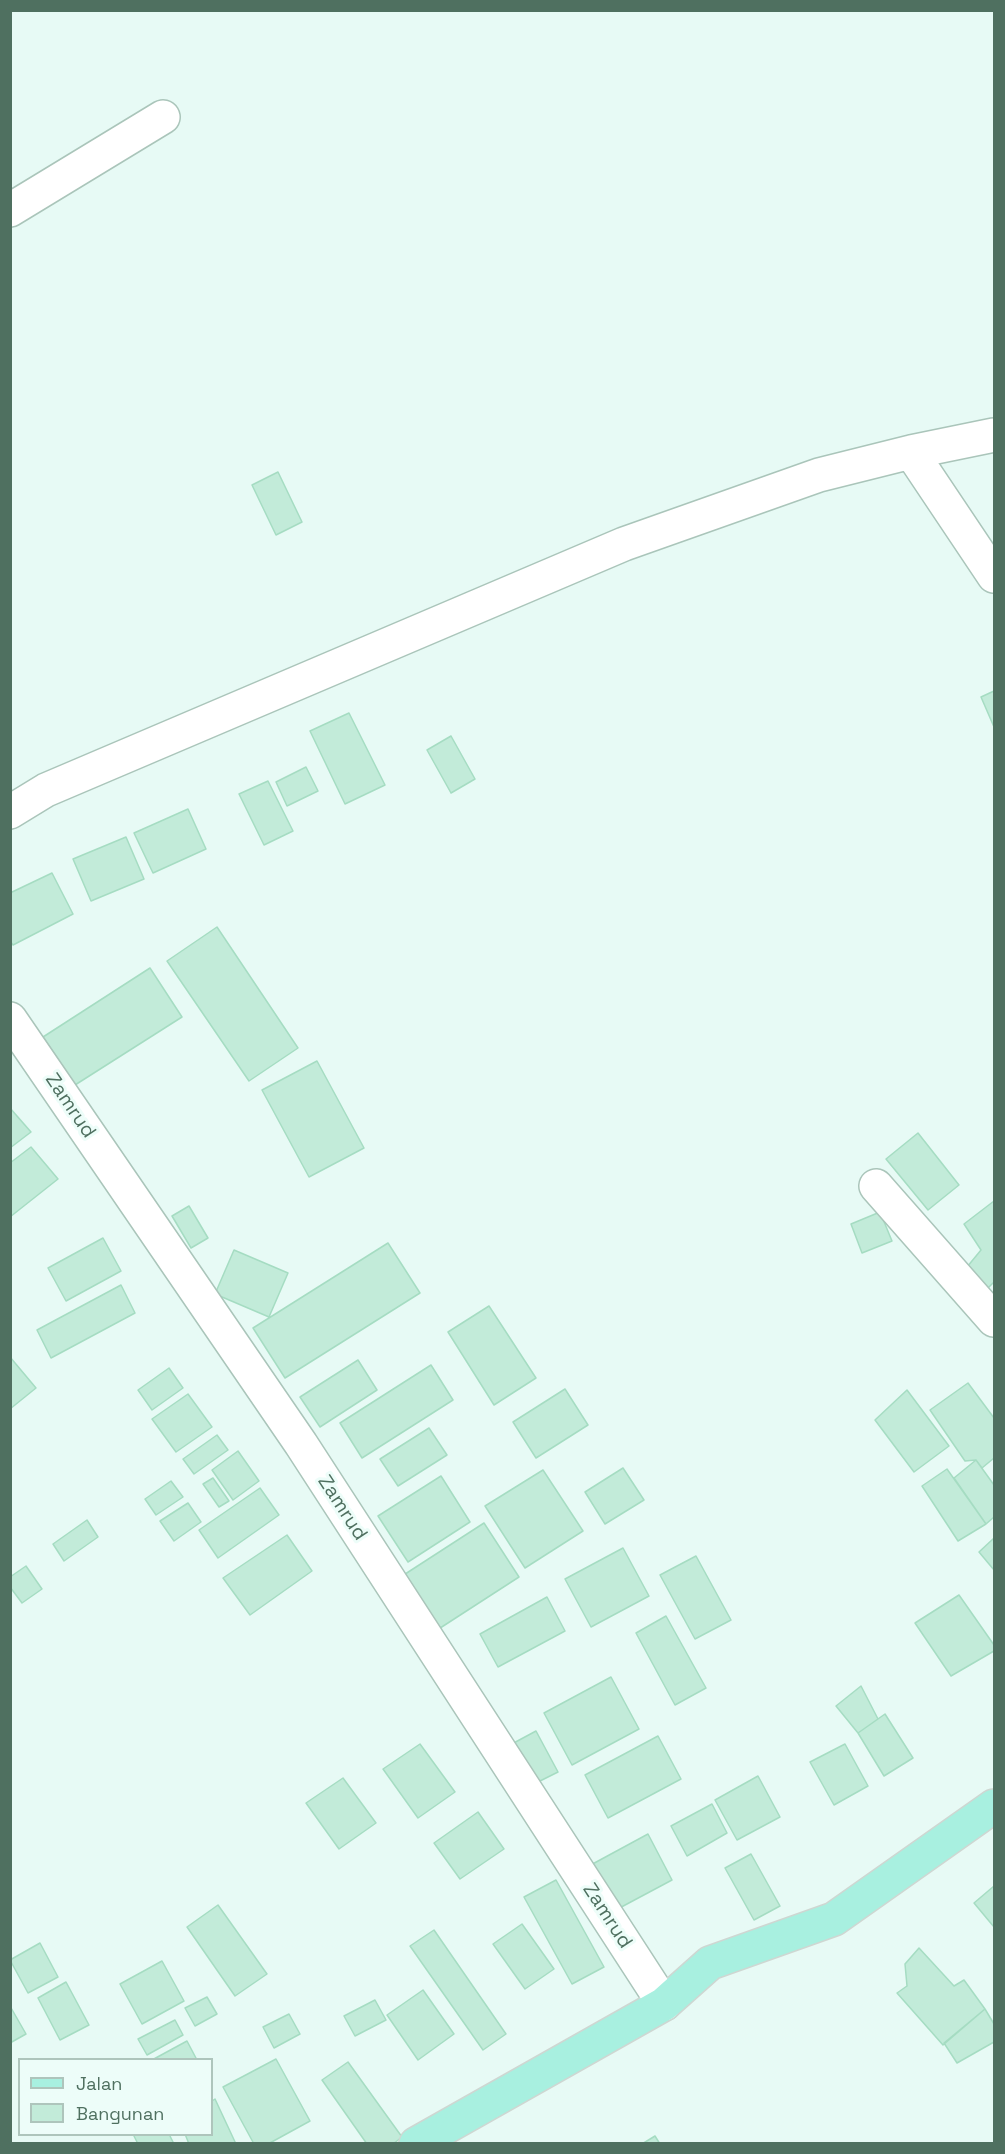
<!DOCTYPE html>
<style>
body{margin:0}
#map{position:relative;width:1005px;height:2154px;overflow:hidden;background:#e7faf5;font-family:"Space Grotesk",sans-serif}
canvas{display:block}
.frame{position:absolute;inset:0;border:12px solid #4f7060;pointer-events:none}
.legend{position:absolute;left:18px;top:2058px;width:195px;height:78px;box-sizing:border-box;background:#edfdf9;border:2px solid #aec5bc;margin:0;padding:8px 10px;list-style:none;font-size:18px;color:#4f7060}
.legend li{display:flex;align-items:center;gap:12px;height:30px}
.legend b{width:30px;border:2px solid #aec5bc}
</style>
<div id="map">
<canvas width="1005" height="2154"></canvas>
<div class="frame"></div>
<ul class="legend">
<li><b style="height:8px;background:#a8f0e0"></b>Jalan</li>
<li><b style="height:16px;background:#c2ebd9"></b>Bangunan</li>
</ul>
</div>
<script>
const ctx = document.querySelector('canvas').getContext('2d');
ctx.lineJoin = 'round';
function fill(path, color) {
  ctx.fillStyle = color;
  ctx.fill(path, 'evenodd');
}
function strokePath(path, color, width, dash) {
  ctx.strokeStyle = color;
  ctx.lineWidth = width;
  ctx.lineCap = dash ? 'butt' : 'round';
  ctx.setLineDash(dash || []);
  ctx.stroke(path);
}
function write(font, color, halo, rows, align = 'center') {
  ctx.font = font + ' "Space Grotesk",sans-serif';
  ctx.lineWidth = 6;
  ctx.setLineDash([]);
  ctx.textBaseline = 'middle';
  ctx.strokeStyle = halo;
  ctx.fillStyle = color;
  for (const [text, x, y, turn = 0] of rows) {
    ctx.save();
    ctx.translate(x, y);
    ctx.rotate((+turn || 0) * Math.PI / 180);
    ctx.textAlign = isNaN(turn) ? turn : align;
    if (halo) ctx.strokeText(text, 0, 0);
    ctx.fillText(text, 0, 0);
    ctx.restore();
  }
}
const building = new Path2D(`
 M278 472 302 522 276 535 252 485Z
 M994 691V727L981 697Z
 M349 713 385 785 345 804 310 731Z
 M451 736 475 779 451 793 427 750Z
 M306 767 318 791 287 806 276 782Z
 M268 781 293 831 264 845 239 794Z
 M188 809 206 849 153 873 134 833Z
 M126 837 144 879 91 901 73 859Z
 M52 873 73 914 13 945 10 941V893Z
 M217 927 298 1048 249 1081 167 961Z
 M150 968 182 1017 75 1085 43 1037Z
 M317 1061 364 1148 309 1177 262 1090Z
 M10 1108 31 1132 10 1148Z
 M918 1133 959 1185 928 1210 886 1159Z
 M31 1147 58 1179 10 1217V1163Z
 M994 1201V1282L988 1288 967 1267 981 1250 964 1224Z
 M189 1206 208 1238 191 1248 172 1216Z
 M880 1212 892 1241 862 1253 851 1224Z
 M103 1238 121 1271 66 1301 48 1268Z
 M388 1243 420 1293 285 1378 253 1328Z
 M234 1250 288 1273 269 1317 215 1294Z
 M121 1285 135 1313 51 1358 37 1330Z
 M489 1306 536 1378 494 1405 448 1332Z
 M10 1357 36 1388 10 1409Z
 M358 1360 377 1390 320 1427 300 1397Z
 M431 1365 453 1400 362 1458 340 1423Z
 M169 1368 183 1388 152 1410 138 1390Z
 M968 1383 994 1418V1458L982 1468 976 1460 965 1461 930 1410Z
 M565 1389 588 1425 536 1458 513 1422Z
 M907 1390 949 1446 914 1472 875 1420Z
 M188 1394 212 1427 176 1452 152 1419Z
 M429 1428 447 1455 398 1486 380 1459Z
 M217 1435 228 1450 194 1474 183 1459Z
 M238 1451 259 1481 233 1500 212 1470Z
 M976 1460 994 1485V1517L986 1524 954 1478Z
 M623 1468 644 1500 605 1524 585 1492Z
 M947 1469 986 1524 958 1541 922 1486Z
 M543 1470 583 1531 525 1568 485 1506Z
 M441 1476 470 1522 408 1562 378 1516Z
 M213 1478 229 1501 219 1507 203 1484Z
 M171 1481 183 1497 156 1515 145 1499Z
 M260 1488 279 1515 218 1558 199 1530Z
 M188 1503 201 1522 174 1541 160 1521Z
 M87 1520 98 1537 64 1561 53 1544Z
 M484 1523 519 1577 434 1632 399 1578Z
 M287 1535 312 1571 250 1615 223 1578Z
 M994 1538V1570L979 1552Z
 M623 1548 649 1596 591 1627 565 1579Z
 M696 1556 731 1620 695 1639 660 1575Z
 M26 1566 42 1589 22 1603 10 1587V1577Z
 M959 1595 994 1645V1651L951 1676 915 1623Z
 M547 1597 565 1631 498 1667 480 1634Z
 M666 1616 706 1688 675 1705 636 1633Z
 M611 1677 639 1729 572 1765 544 1713Z
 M861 1686 878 1719 858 1733 836 1706Z
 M885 1714 913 1758 884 1776 858 1733Z
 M536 1731 558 1772 532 1785 510 1745Z
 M658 1736 681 1779 608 1818 585 1775Z
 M420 1744 455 1792 418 1818 383 1769Z
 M845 1744 868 1786 834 1805 810 1762Z
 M758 1776 780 1817 737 1840 715 1800Z
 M343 1778 376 1823 339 1849 306 1803Z
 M712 1804 727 1833 687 1856 671 1826Z
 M478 1812 504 1849 460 1879 434 1843Z
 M648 1834 672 1880 612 1912 587 1867Z
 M751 1854 780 1906 754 1920 725 1868Z
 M556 1880 604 1967 572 1984 524 1897Z
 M994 1886V1927L974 1903Z
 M218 1905 267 1974 235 1996 187 1927Z
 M522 1924 554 1969 525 1989 493 1944Z
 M434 1930 506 2034 483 2050 410 1946Z
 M40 1943 58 1977 28 1993 10 1960Z
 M919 1948 954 1986 964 1980 985 2009 943 2045 897 1993 907 1986 905 1964Z
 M162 1961 184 2001 142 2024 120 1984Z
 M66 1982 89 2025 60 2040 38 1998Z
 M423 1990 454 2034 418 2060 387 2015Z
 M207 1997 217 2014 195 2026 185 2008Z
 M375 2000 386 2020 355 2036 344 2016Z
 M10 2006 26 2034 10 2043Z
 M985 2009 994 2024V2042L957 2063 944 2043Z
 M289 2014 300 2034 274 2048 263 2027Z
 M175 2020 183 2035 147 2055 138 2039Z
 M187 2041 197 2060H152Z
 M276 2059 310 2121 268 2144H254L223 2087Z
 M348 2062 402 2137 393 2144H367L322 2080Z
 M215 2099 236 2144H189L185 2134H212V2101Z
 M133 2134H169L174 2144H138Z
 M655 2136 660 2144H642Z`);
fill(building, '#c2ebd9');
strokePath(building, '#a5dcc2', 1.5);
const minor = new Path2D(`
 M10 210 163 117
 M911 452 994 576
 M10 812 46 790 624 544 819 475 911 452 994 435
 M10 1019 301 1444 664 2004
 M876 1186 994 1320`);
const major = new Path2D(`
 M416 2144 664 2004 710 1963 834 1919 994 1806`);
strokePath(minor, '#aac5ba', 36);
strokePath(major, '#ced7d2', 36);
strokePath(minor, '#fff', 33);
strokePath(major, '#a8f0e0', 33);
write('20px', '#4f7060', '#edfdf9', [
 ["Zamrud",70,1106,56],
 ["Zamrud",342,1508,57],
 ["Zamrud",607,1916,57]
]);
</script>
